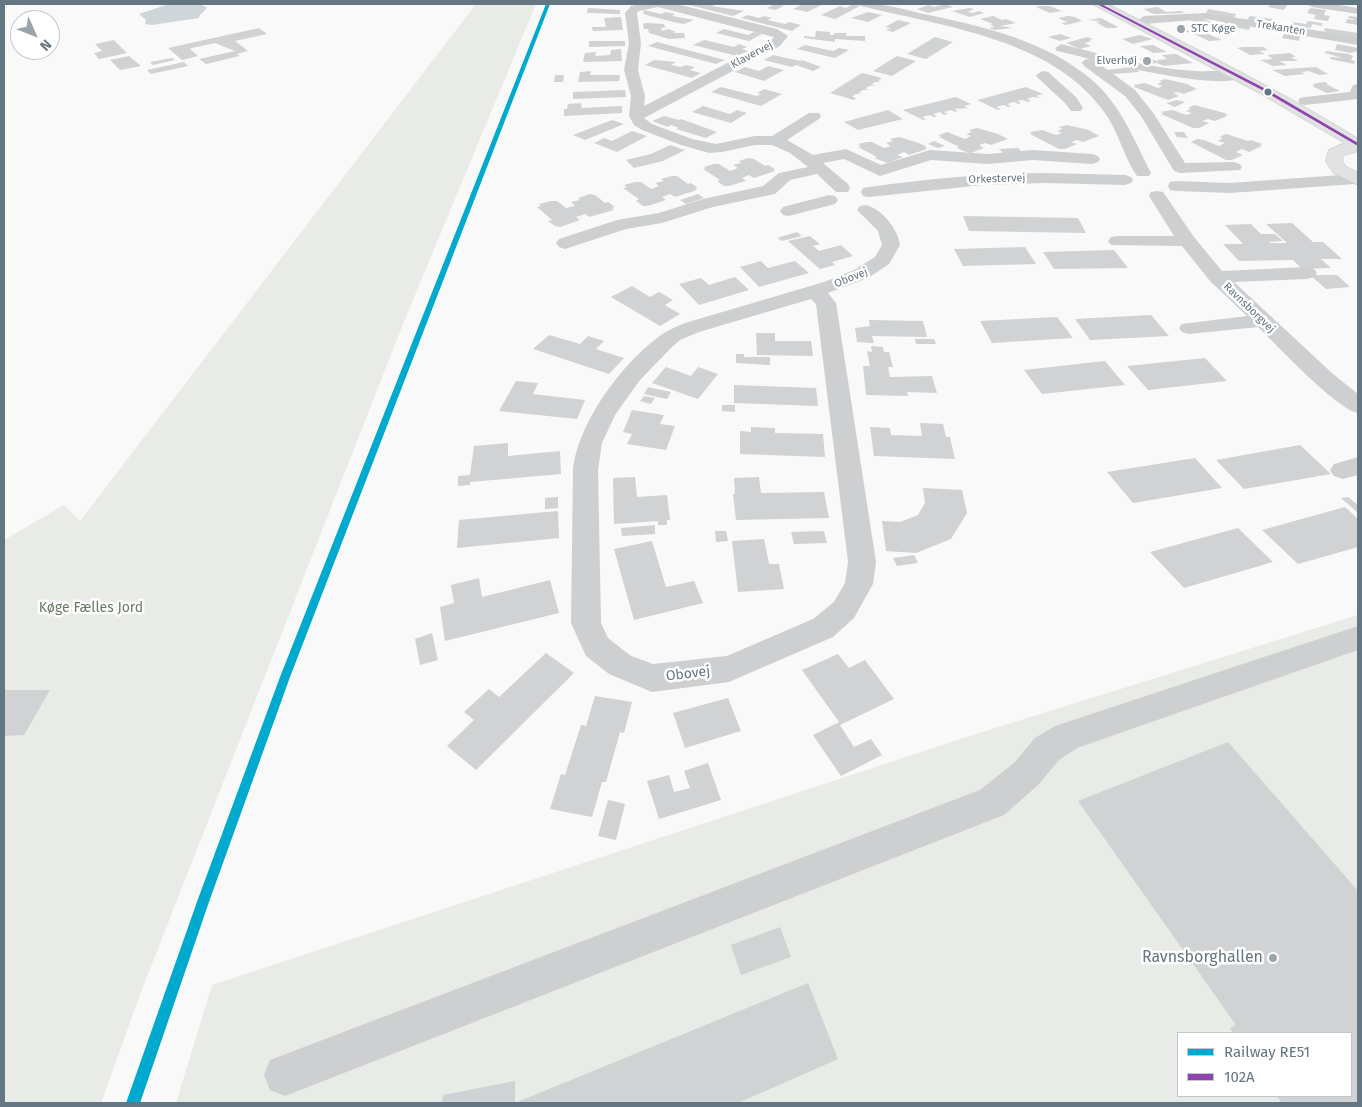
<!DOCTYPE html>
<meta charset="utf-8">
<style>
body{margin:0}
#map{position:relative;width:1362px;height:1107px;overflow:hidden;background:#f9f9f9;font-family:"Fira Sans",sans-serif}
canvas{display:block}
.frame{position:absolute;inset:0;border:5px solid #657683;pointer-events:none}
.legend{position:absolute;left:1177px;top:1032px;width:175px;height:65px;box-sizing:border-box;background:#fff;border:1px solid #c1c8cd;margin:0;padding:6px 9px;list-style:none;font-size:15px;color:#657683}
.legend li{display:flex;align-items:center;gap:10px;height:25px}
.legend b{width:25px;border:1px solid #c1c8cd}
.north{position:absolute;left:10px;top:10px;width:50px;height:50px;box-sizing:border-box;background:#fff;border:1px solid #c1c8cd;border-radius:50%;rotate:134deg;font-size:14px;font-weight:700;line-height:20px;text-align:center;color:#657683}
.north::after{content:'';display:block;margin:auto;width:18px;height:22px;background:#99a4ac;clip-path:polygon(50% 0,100% 100%,50% 72%,0 100%)}
</style>
<div id="map">
<canvas width="1362" height="1107"></canvas>
<div class="frame"></div>
<ul class="legend">
<li><b style="height:6px;background:#00a9ce"></b>Railway RE51</li>
<li><b style="height:6px;background:#8e44ad"></b>102A</li>
</ul>
<div class="north">N</div>
</div>
<script>
const ctx = document.querySelector('canvas').getContext('2d');
ctx.lineJoin = 'round';
function fill(path, color) {
  ctx.fillStyle = color;
  ctx.fill(path, 'evenodd');
}
function strokePath(path, color, width, dash) {
  ctx.strokeStyle = color;
  ctx.lineWidth = width;
  ctx.lineCap = dash ? 'butt' : 'round';
  ctx.setLineDash(dash || []);
  ctx.stroke(path);
}
function write(font, color, halo, rows, align = 'center') {
  ctx.font = font + ' "Fira Sans",sans-serif';
  ctx.lineWidth = 5;
  ctx.setLineDash([]);
  ctx.textBaseline = 'middle';
  ctx.strokeStyle = halo;
  ctx.fillStyle = color;
  for (const [text, x, y, turn = 0] of rows) {
    ctx.save();
    ctx.translate(x, y);
    ctx.rotate((+turn || 0) * Math.PI / 180);
    ctx.textAlign = isNaN(turn) ? turn : align;
    if (halo) ctx.strokeText(text, 0, 0);
    ctx.fillText(text, 0, 0);
    ctx.restore();
  }
}
fill(new Path2D(`
 M476 4H536L403 324 141 992 101 1103H4V540L64 505 80 521Z
 M1358 615V1103H176L212 985 976 734ZM1178 1033H1351V1096H1178Z`), '#e8ebe6');
fill(new Path2D(`
 M169 4H200L207 8 199 16V18L152 25 145 24 146 20 139 14Z`), '#ced6d9');
fill(new Path2D(`
 M685 4H717L712 6 744 11 733 16Z
 M770 4H783L780 5 784 6 775 10 767 8 773 5Z
 M803 4H824L807 12 793 9Z
 M853 4 860 6 835 19 821 15 840 6 846 8Z
 M945 4 953 7 928 13 917 9 929 5 934 7Z
 M1271 4H1278L1287 5 1284 10 1268 7Z
 M1040 6H1050L1062 11 1050 13 1036 7Z
 M1158 7 1166 12 1180 11 1185 13 1154 14 1143 9Z
 M588 8 620 10V14L587 13Z
 M969 8 974 9 968 12 972 13 979 11 984 13 970 17 952 11Z
 M1310 8 1326 10 1324 15 1330 16 1328 21 1314 19 1316 15 1307 13Z
 M1208 9 1236 14 1234 18 1206 13Z
 M644 10 661 14 665 12 675 14 672 16 694 20 684 24 673 22 643 14Z
 M868 12 882 15 868 22 851 18Z
 M748 15 759 18 764 16 772 18 767 20 785 24 789 22 801 25 792 31 741 18Z
 M993 16 1002 20 1006 19 1016 23 1000 26 1013 28 994 30 989 28 995 27 990 25 993 24 980 19Z
 M1068 16 1075 17 1082 21 1066 25 1061 23 1067 22 1058 18Z
 M1250 16 1272 19 1275 20 1272 24 1247 20Z
 M1349 16 1358 17V25L1346 23 1347 19 1353 20 1354 19 1348 18Z
 M621 17 623 30 593 31 592 27H606L604 18Z
 M1101 18 1118 27H1115L1118 28H1106L1096 22H1100L1098 21 1088 20Z
 M1202 18 1221 26 1211 27 1204 24 1209 23 1205 21 1199 23 1186 19Z
 M898 20 911 23 893 32 886 30 891 28 885 27Z
 M1226 21 1251 25 1249 30 1224 25Z
 M1308 21 1322 23V26L1312 24 1311 28 1308 27 1307 29 1291 26 1293 22 1306 24Z
 M646 23 664 24 665 28H661L662 31 668 29 676 32 672 33H684L685 38 669 39 649 33 648 29H644L643 24Z
 M259 28 267 34 235 41 248 51 237 54 240 56 206 64 199 59 235 51 215 43 192 48 190 49 198 56 182 60 168 48Z
 M1325 28 1358 33V37L1330 33 1324 31Z
 M724 29 748 35 754 32 762 34 749 41 716 33Z
 M1189 30 1193 32 1200 30 1222 40 1209 41 1192 33 1182 31Z
 M816 31 830 32V35H834V33H846V36H865V41L835 39V42L804 38V36L815 37Z
 M1285 32 1301 34 1299 41 1282 38Z
 M1060 34 1071 38 1060 41 1048 37Z
 M1140 35 1153 39 1133 44 1122 39Z
 M935 37 953 42 926 59 907 54Z
 M1087 37 1093 39 1089 40 1092 41 1084 43 1091 46 1080 49 1066 43Z
 M114 40 127 53 99 59 94 53 102 51 95 44Z
 M704 40 734 47 739 44 747 47 742 49 748 51 737 56 693 45Z
 M589 41H625V46L589 47Z
 M657 42 725 60 716 64 648 46Z
 M1337 44 1358 48V51L1351 53 1335 50Z
 M805 45 833 51 839 48 849 50 835 58 797 49Z
 M1153 45 1167 52 1153 53 1140 46Z
 M1243 47H1263L1268 50 1259 51 1265 54 1250 55 1237 48Z
 M621 49 622 61 583 62 585 53 596 52 595 56 610 55 611 50Z
 M1326 51 1349 54 1353 56 1351 60 1355 61 1354 64 1330 59 1331 57 1342 58 1325 53Z
 M1290 53 1296 57H1291L1298 61H1279L1287 65 1273 66 1260 60 1273 59 1267 55Z
 M1176 54 1193 63 1164 66 1157 63 1148 64 1139 59 1149 58 1159 62 1157 60 1167 59 1162 55Z
 M773 55 800 61 802 60 821 67 813 71 796 65 792 67 764 60Z
 M129 56 141 66 120 70 110 60Z
 M897 56 916 61 892 76 873 71Z
 M172 58 175 60 153 65 150 62Z
 M654 60 676 62 671 65 681 67 686 65 695 67 690 70 701 73 692 78 645 65Z
 M184 62 188 66 151 74 147 70Z
 M768 66 784 70 764 81 735 72 745 67 759 71Z
 M1133 67 1140 72 1113 74 1106 70Z
 M1316 67 1328 74 1319 75 1309 71 1301 72 1305 74 1285 76 1272 70Z
 M591 71 590 75H620L619 81 578 82 580 72Z
 M862 73 882 78 878 81 882 82H875L871 85 876 86H869L865 89 870 90H863L858 93 863 94H856L852 97 856 98 854 100 830 93Z
 M555 75H564L563 82H554Z
 M1165 79 1187 84 1197 89 1184 94 1178 92 1173 93 1179 96 1168 100 1134 87 1136 86 1133 85 1145 83 1158 88 1163 86 1157 84 1162 82 1159 81Z
 M1325 82 1328 84H1326L1340 91 1327 93 1312 86 1315 85 1312 84Z
 M721 87 757 96 761 94 757 93 764 89 782 94 761 106 711 92Z
 M1026 87 1043 94 1036 96 1041 98 1033 97 1027 99 1031 101 1028 102 1023 100 1017 101 1021 103 1018 104 1014 102 1007 104 1011 106 1008 107 1004 105 996 107 1001 109 998 110 977 100Z
 M625 90 626 97 573 99V92Z
 M956 97 971 104 964 106 968 108 954 109 958 111 955 112 951 110 944 112 948 114 944 115 940 112 933 114 937 117H934L930 115 922 117 926 119 923 120 903 110Z
 M1177 100 1185 102 1175 107 1166 103Z
 M581 103 582 108 622 106V113L564 116V109H567L568 104Z
 M1194 105 1217 111 1228 114 1225 115 1227 116 1215 121 1208 119 1202 121 1209 123 1199 128H1193L1161 114 1164 113 1160 112 1172 110 1187 115 1192 113 1186 111 1191 109 1188 108Z
 M703 106 730 114 737 110 747 113 731 123 692 112Z
 M888 110 903 119 858 130 844 122Z
 M664 116 679 120 681 119 717 132 706 138 676 129 679 128 671 125 668 127 652 121Z
 M612 120 624 124 585 140 573 135Z
 M1067 125 1089 130 1099 136 1083 142 1077 140 1071 142 1077 144 1065 149H1059L1030 134 1032 133 1030 132 1042 130 1056 135 1062 133 1057 131 1062 129 1059 127Z
 M977 128 998 134 1008 139 991 145 985 143 979 145 984 148 971 153 966 152 957 148 959 147 939 137H941L939 135 947 132 965 139 971 136 966 134 972 132 969 130Z
 M632 131 647 136 617 152 594 143 604 138 612 141Z
 M1174 132H1184L1188 138 1177 137Z
 M1226 134 1248 141 1251 140 1262 144 1260 145 1262 146 1249 152 1242 149 1236 152 1243 155 1232 160H1226L1191 142 1197 139 1204 140 1219 146 1225 143 1218 141 1223 138 1219 137Z
 M899 137 919 143 927 147 925 148 927 149 909 155 904 152 897 155 903 157 888 163 874 158 877 157 858 147 861 146 858 144 867 142H872L884 148 891 146 886 143 893 141 890 139Z
 M934 141 945 146 938 148 928 144Z
 M670 145 685 150 663 161 634 168 626 160 651 154Z
 M1018 148 1022 152 1003 153 999 149Z
 M748 158 754 159 765 166 768 165 775 169 773 170 775 171 754 178 749 175 742 178 746 181 729 186H724L717 181 720 180 703 169 706 168 704 167 714 164H719L730 171 738 168 733 165 741 163 739 161Z
 M672 176H677L688 184 691 183 698 188H695L697 190 675 197 670 194 662 197 666 200 648 206H643L636 201 639 199 623 188 627 187 624 185 635 182H641L651 189 659 186 655 183 664 181 661 179Z
 M590 194 595 195 605 203 608 202 615 207 612 208 614 210 589 217 585 214 576 217 580 220 560 227 555 226 548 221 552 220 537 207 541 206 539 204 551 201H557L566 208 575 206 571 202 580 200 578 198Z
 M698 194 704 198 686 204 680 200Z
 M963 216 1078 218 1086 233 969 231Z
 M1292 223 1313 242H1323L1342 259H1321L1331 268 1302 269 1293 260 1239 261 1223 244H1243L1225 225 1251 224 1261 234H1275L1283 241 1269 242 1270 243H1287L1266 224Z
 M797 232 802 236 782 241 777 238Z
 M810 236 820 244 813 246 819 251 841 245 853 256 832 262 835 265 820 269 788 241Z
 M1025 247 1036 264 963 266 954 249Z
 M1114 250 1128 268 1054 269 1043 252Z
 M761 261 768 268 795 261 809 273 759 287 740 267Z
 M1310 275H1337L1350 287 1326 289Z
 M735 277 749 290 699 305 679 284 701 278 709 285Z
 M632 286 650 297 659 292 673 300 665 305 680 314 660 326 611 297Z
 M1151 315 1169 336 1090 340 1075 319Z
 M1057 317 1073 338 992 343 980 321Z
 M869 320 923 321 927 337 872 336 874 343 857 342 855 328 870 326Z
 M756 333H775V341H811L813 356 757 355Z
 M549 335 580 344 588 336 604 341 596 349 624 358 609 374 533 349Z
 M915 339H934L936 344H916Z
 M871 346 883 347 884 352H889L893 367H888L890 377 932 376 937 393 907 392 908 396 866 395 863 366H870L867 351 872 352Z
 M736 354H744V357H770V365L736 363Z
 M1205 358 1227 381 1148 390 1127 366Z
 M1105 361 1125 385 1042 394 1024 370Z
 M666 367 691 376 698 367 718 374 698 399 652 383Z
 M516 381 538 383 533 394 585 400 577 419 499 411Z
 M734 385 816 388 818 406 734 403Z
 M648 387 671 392 667 399 644 394Z
 M644 396 655 398 651 404 640 401Z
 M722 405H735V412L722 411Z
 M632 410 664 415 660 424 675 426 666 450 627 444 632 434 623 432Z
 M920 423 943 424 946 437H950L955 459 874 456 870 427 890 428 891 435 922 436Z
 M751 427 775 428V433L823 434 825 457 740 454V431L751 432Z
 M508 443V456L560 451 561 474 470 482V485L458 486V476L470 475 474 446Z
 M1300 445 1331 474 1244 489 1216 460Z
 M1195 458 1222 488 1133 503 1107 472Z
 M635 477 637 497 667 495 670 520H667V525H658V521L614 524 613 478Z
 M759 477 761 493 824 492 829 518 736 520 733 494H735L734 478Z
 M923 488 962 490 967 513 951 539 916 553 886 551 882 521 900 522 918 515 925 503Z
 M558 497V508L545 509V498Z
 M1348 497 1358 505V513L1341 498Z
 M1345 507 1358 519V547L1298 564 1262 530Z
 M558 511 559 538 457 548 459 520Z
 M655 525V534L622 536 621 528Z
 M1238 528 1273 562 1184 588 1150 552Z
 M715 531H726L728 541 716 542Z
 M824 531 827 543 794 544 791 532Z
 M764 539 769 564H779L784 589 738 592 732 541Z
 M652 541 666 587 694 581 703 603 634 620 614 549Z
 M914 555 918 563 897 566 893 558Z
 M479 578 482 597 550 580 559 613 445 641 440 607 454 603 451 585Z
 M432 633 438 660 420 665 415 639Z
 M546 653 574 673 476 770 447 746 474 720 464 712 489 689 499 697Z
 M838 654 849 668 865 660 894 699 840 725 854 747 871 739 882 755 841 776 813 735 839 722 802 670Z
 M4 690H50L24 735 4 736Z
 M595 696 632 702 624 733 620 732 606 782H602L592 817 550 809 561 774 565 775 581 725 586 726Z
 M728 698 741 731 685 748 673 713Z
 M1228 742 1358 891V1103H1282L1277 1096H1351V1033H1233L1230 1028 1236 1025 1078 801Z
 M708 763 721 800 659 819 647 781 669 775 674 792 690 788 684 771Z
 M608 800 625 804 616 840 598 836Z
 M780 927 791 957 741 975 731 945Z
 M808 983 838 1059 738 1103H442L443 1095 515 1081V1103Z`), '#d0d2d3');
const major = new Path2D(`
 M1093 4H1107C1192 47 1277 89 1358 139V151L1343 155 1342 161 1346 167 1358 173V185L1334 173 1326 161 1329 150 1345 143 1258 92Z`);
strokePath(major, '#d5d6d7', 2);
fill(new Path2D(`
 M639 4H676L689 7 777 29 788 36 780 46 644 118 652 124 692 139 716 144 755 136H772L809 113H819L821 116 819 119 787 140 813 155 846 149 881 165 930 150 988 154 1033 150 1092 154 1098 156 1100 159 1098 162 1092 164 1033 160 988 164 931 160 880 176 844 159 823 163 848 184 850 188 848 192H836L817 174 790 180 775 194 713 207 662 223 626 229 565 249 559 247 556 243 559 239 617 220 659 213 703 199 763 186 779 173 808 167 790 153 772 145H755L722 152 709 153 681 145 642 130 634 125 629 116 631 96 624 70 629 43 625 13 631 6ZM658 7 774 37 772 40 644 106 645 96 638 70 641 43 637 13 639 11Z
 M859 4C880 3 899 8 919 13 978 25 1046 40 1092 80 1121 105 1134 140 1151 173L1149 176H1137C1123 156 1118 129 1102 109 1049 38 941 26 861 6Z
 M1306 4H1333L1358 8V14L1312 7Z
 M1206 13 1358 37V45L1206 19 1144 24 1138 20 1144 16Z
 M1061 44C1105 55 1151 69 1196 71 1207 72 1240 69 1245 75 1228 96 1084 57 1057 51L1055 48Z
 M1089 59 1094 60 1135 90 1154 114 1185 163 1234 162 1240 164 1242 167 1240 170 1180 173 1174 171 1141 116 1125 96 1084 66 1082 63 1084 60Z
 M1043 71 1048 72 1076 97 1083 108 1081 111H1071L1065 103 1038 78 1036 75Z
 M1358 84V99L1305 105 1300 104 1298 101 1300 98 1305 97 1350 92 1353 85Z
 M1046 173 1125 175 1131 177 1133 180 1131 183 1125 185 1046 183 983 185 869 197 863 196 861 192 863 188 869 187C928 179 987 173 1046 173Z
 M1355 174 1358 175V183L1355 184 1230 193 1176 191 1170 190 1168 186 1170 182 1176 181 1230 183Z
 M1157 191 1163 192 1194 237 1222 271 1307 267 1314 269 1317 273 1314 277 1307 279 1234 282 1333 374 1358 394V413C1335 408 1278 346 1258 327L1189 334 1182 332 1179 328 1182 324 1247 316 1210 281 1182 246 1111 245 1108 241 1111 237 1117 236H1174L1149 196 1151 192Z
 M829 195 835 196 838 200 835 204 789 216 783 215 780 211 783 207Z
 M866 205C882 209 898 229 900 245L889 264 868 278 828 293 836 303 876 562 873 584 854 618 833 637 729 682 652 692 609 674 586 656 571 623 573 470C578 422 624 360 664 333 670 329 678 326 685 323L824 282 854 270 875 257 882 245 878 231 857 210 860 206ZM811 299 816 304 848 562 845 583 834 602 813 619 727 656 653 664 631 656 608 638 601 623 598 470 602 443 615 415 640 380 672 347 680 340 699 332Z
 M1358 457V475L1343 479 1334 476 1330 470 1334 464Z
 M1358 626V650L1077 748 1059 760 1038 785 1004 815 285 1096 270 1090 264 1075 270 1060 980 790 1014 763 1035 738 1055 726Z`), '#cecfd0');
fill(major, '#e1e2e2');
fill(new Path2D(`
 M1097 4H1101L1264 88 1358 143V146L1262 90Z`), '#8e44ad');
fill(new Path2D(`
 M546 4H550L290 677 210 899 140 1103H126L198 899 280 677Z`), '#00a9ce');
for (const [x, y, r, color] of [
 [1181,29,5,"#99a4ac"],
 [1147,61,5,"#99a4ac"],
 [1268,92,4.5,"#657683"],
 [1273,958,5,"#99a4ac"]
]) {
  const dot = new Path2D();
  dot.arc(x, y, r, 0, 2 * Math.PI);
  ctx.fillStyle = color;
  ctx.fill(dot);
  strokePath(dot, '#fff', 2);
}
write('11px', '#657683', '#fff', [
 ["Trekanten",1281,28,9],
 ["Klavervej",752,55,-28],
 ["Orkestervej",997,179,-2],
 ["Obovej",851,278,-22],
 ["Ravnsborgvej",1249,308,44]
]);
write('11px', '#657683', '#fff', [
 ["STC Køge",1191,29],
 ["Elverhøj",1137,61,"right"]
], 'left');
write('14px', '#687a64', '#fff', [
 ["Køge Fælles Jord",91,608]
]);
write('14px', '#657683', '#fff', [
 ["Obovej",688,674,-7]
]);
write('16px', '#657683', '#fff', [
 ["Ravnsborghallen",1263,958]
], 'right');
</script>
